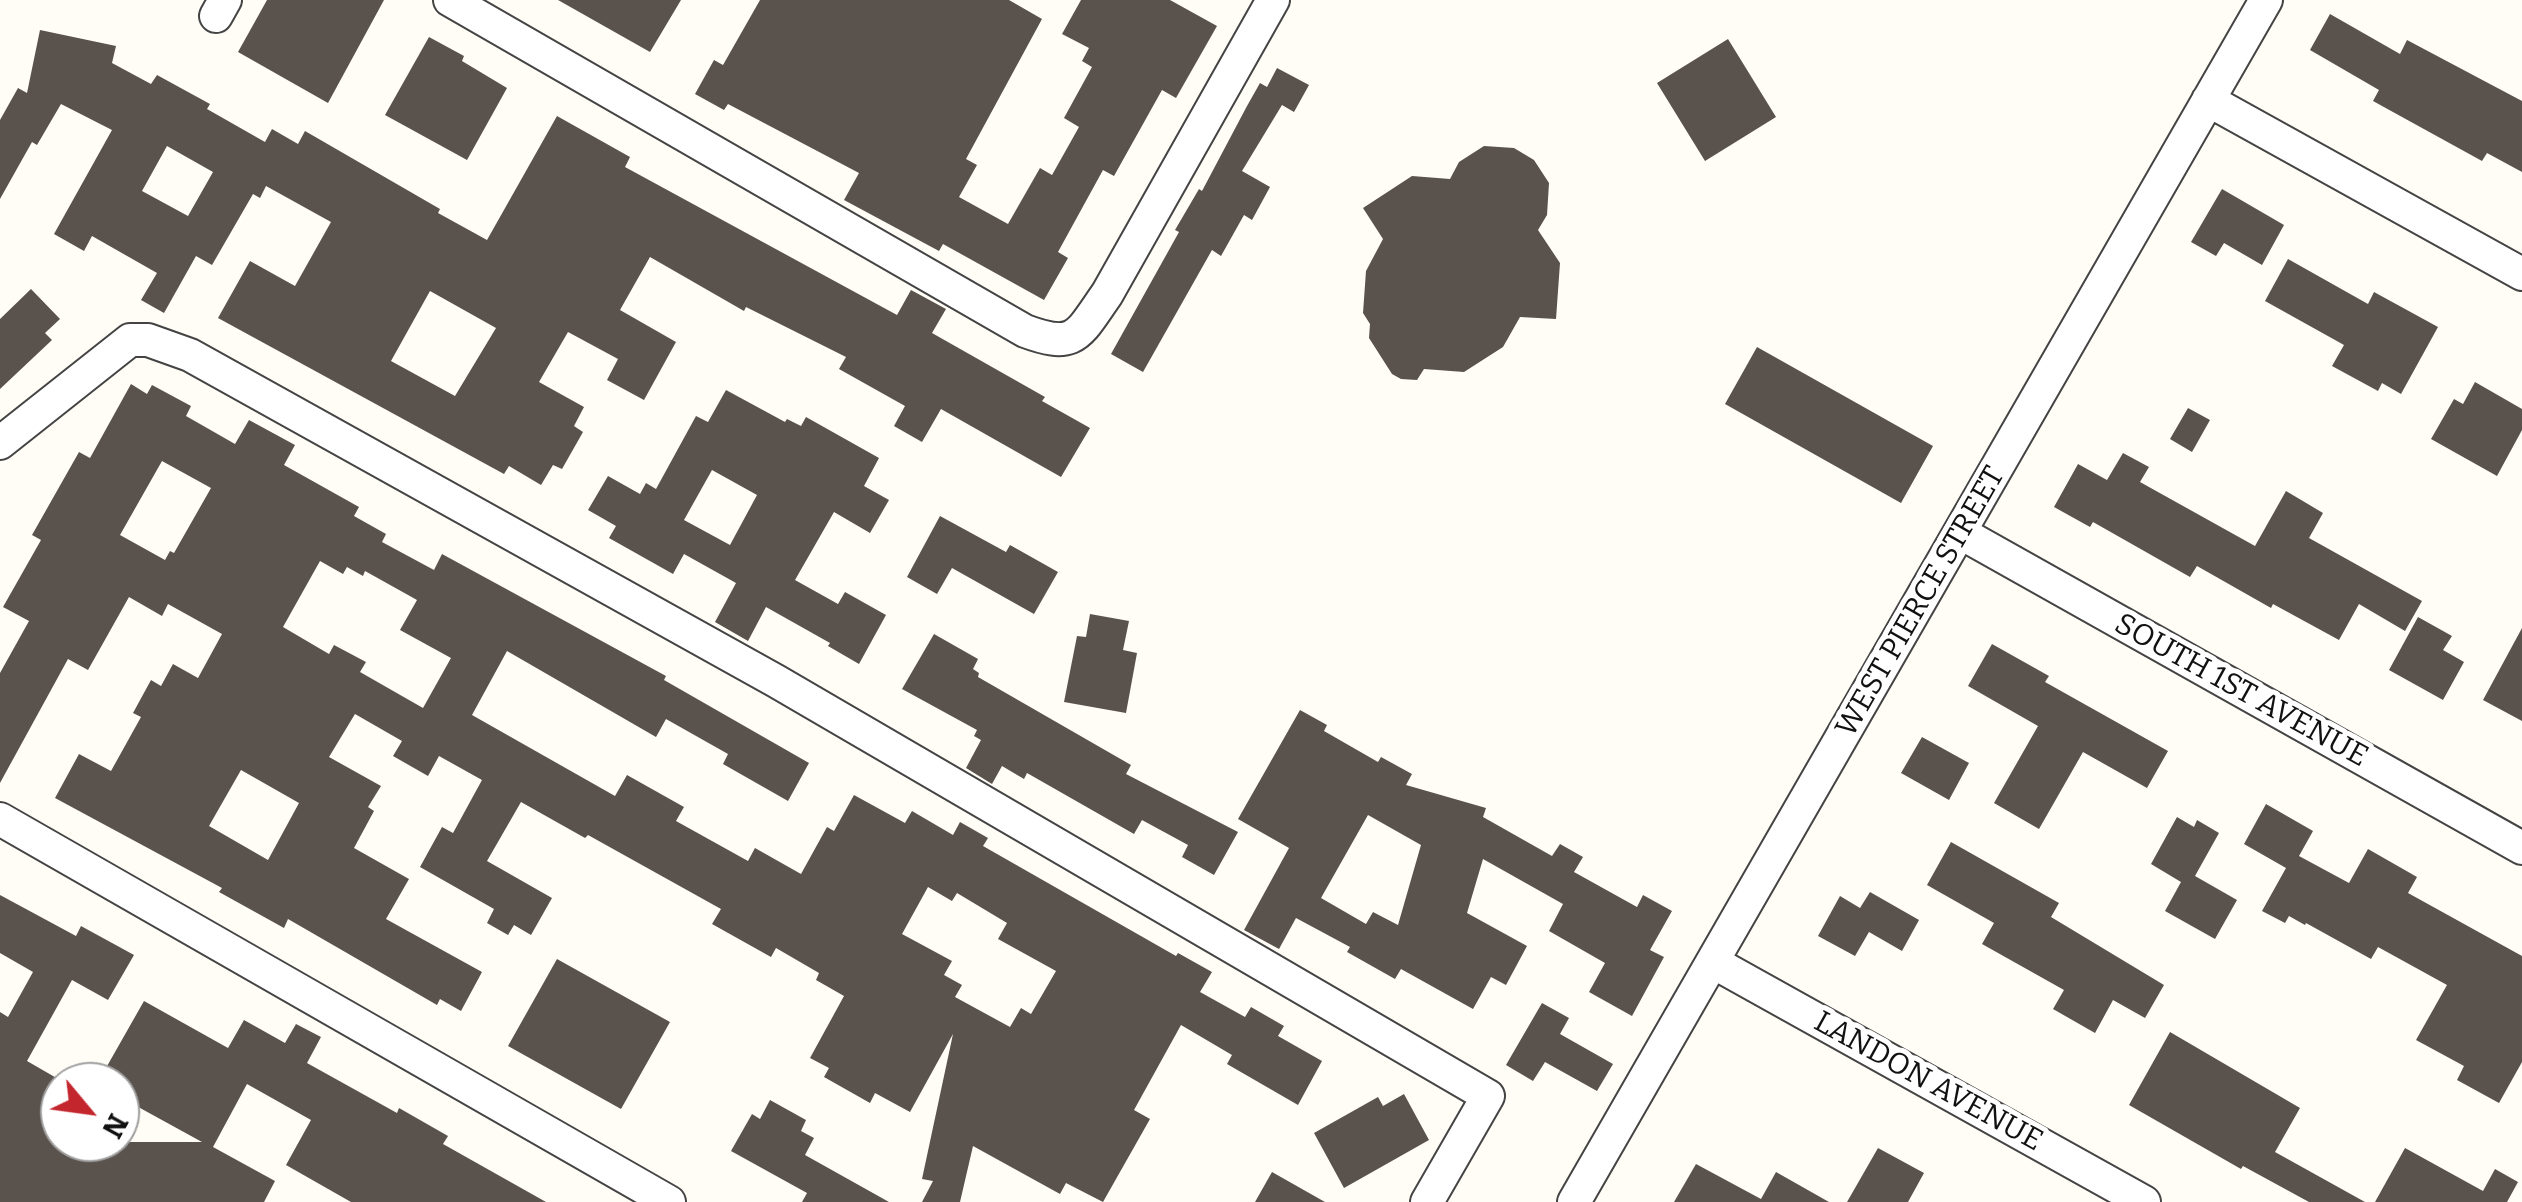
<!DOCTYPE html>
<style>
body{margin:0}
#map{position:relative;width:2522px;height:1202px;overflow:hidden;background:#fffdf5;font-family:Bitter,serif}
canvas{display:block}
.north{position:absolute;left:40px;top:1062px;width:100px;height:100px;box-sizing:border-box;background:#fff;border:2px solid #a0a0a0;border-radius:50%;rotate:119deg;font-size:28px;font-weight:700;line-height:40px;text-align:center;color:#111}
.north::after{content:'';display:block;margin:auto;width:35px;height:45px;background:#c4262e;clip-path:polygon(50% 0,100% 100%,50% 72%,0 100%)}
</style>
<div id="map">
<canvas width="2522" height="1202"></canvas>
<div class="north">N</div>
</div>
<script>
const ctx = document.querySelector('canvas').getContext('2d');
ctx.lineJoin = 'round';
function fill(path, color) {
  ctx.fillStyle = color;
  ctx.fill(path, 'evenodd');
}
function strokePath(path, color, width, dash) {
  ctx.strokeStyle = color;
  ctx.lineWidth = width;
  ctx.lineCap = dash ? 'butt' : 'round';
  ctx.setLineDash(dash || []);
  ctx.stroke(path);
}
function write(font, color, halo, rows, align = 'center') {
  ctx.font = font + ' Bitter,serif';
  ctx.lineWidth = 10;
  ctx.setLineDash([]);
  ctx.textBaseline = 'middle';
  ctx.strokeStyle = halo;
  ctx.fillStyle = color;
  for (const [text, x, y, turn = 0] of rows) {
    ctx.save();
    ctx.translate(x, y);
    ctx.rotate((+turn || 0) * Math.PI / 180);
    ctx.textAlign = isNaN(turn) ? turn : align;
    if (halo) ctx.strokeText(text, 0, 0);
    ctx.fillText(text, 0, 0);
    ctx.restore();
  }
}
fill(new Path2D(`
 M267 0H384L328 103 238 52Z
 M558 0H681L650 52Z
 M760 0H1009L1042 19 966 159 977 165 959 197 1008 224 1040 168 1052 175 1079 127 1064 118 1092 67 1082 61 1089 48 1062 34 1081 0H1170L1217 26 1176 98 1162 90 1114 176 1103 170 1058 252 1068 258 1044 300 943 244 939 251 844 200 859 173 728 104 724 110 695 94 714 60 723 65Z
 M2330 14 2400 54 2407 40 2522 101V172L2487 153 2482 161 2373 101 2379 90 2310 50Z
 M40 30 116 46 112 63 151 84 157 75 210 104 207 109 265 142 272 129 298 144 305 131 440 209 438 213 487 240 557 116 630 157 625 167 897 315 911 290 946 309 932 333 1045 397 1042 401 1090 428 1061 477 941 409 922 442 894 426 905 406 839 369 846 357 746 307 744 311 650 257 620 310 676 342 644 400 607 380 618 359 568 332 539 382 584 407 574 426 583 432 562 469 553 465 541 485 509 466 504 474 218 318 250 261 295 286 331 222 266 186 260 198 253 194 212 265 196 256 164 313 141 300 157 273 92 236 84 251 54 234 112 130 61 104 37 145 32 142 0 199V120L18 88 27 93ZM167 146 213 172 188 216 142 191ZM430 291 496 328 455 396 391 361Z
 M429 37 464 56 462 61 507 88 467 160 385 115Z
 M1728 39 1776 117 1705 161 1657 83Z
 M1277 68 1309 85 1294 112 1282 105 1242 171 1270 187 1252 220 1244 215 1221 256 1212 250 1143 372 1111 354 1179 232 1175 230 1199 189 1202 191 1247 106 1260 83 1267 87Z
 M1484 146 1514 148 1534 160 1549 183 1547 215 1538 230 1560 263 1556 319 1520 317 1503 347 1464 372 1424 369 1417 380 1401 379 1392 374 1369 338 1370 324 1363 313 1366 271 1383 239 1363 208 1412 176 1450 179 1459 162Z
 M2222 189 2284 225 2262 265 2224 243 2216 256 2191 242Z
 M2288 259 2368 304 2374 292 2438 327 2401 394 2382 383 2378 391 2332 366 2344 345 2265 301Z
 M31 289 60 319 45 333 52 340 0 389V319Z
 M1757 347 1933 446 1901 503 1725 404Z
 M2475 382 2522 409V430L2497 476 2431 439 2454 399 2463 404Z
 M131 384 147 394 152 385 191 406 186 416 235 444 249 420 295 445 284 465 359 507 354 516 386 534 382 542 434 570 442 554 666 676 664 680 809 763 788 801 723 764 728 754 666 719 656 737 507 651 472 715 615 796 627 775 684 807 676 821 748 861 755 848 801 874 827 827 834 831 854 795 905 823 912 811 953 835 960 822 988 838 983 846 1176 956 1178 953 1212 972 1200 992 1245 1017 1251 1007 1284 1026 1278 1036 1322 1061 1298 1105 1227 1064 1232 1055 1181 1025 1134 1110 1150 1119 1103 1202 1066 1183 1060 1194 973 1146 960 1202H922L933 1181 922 1179 953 1034 910 1112 875 1093 870 1103 824 1077 829 1068 810 1058 844 996 816 980 819 973 776 948 771 957 712 924 721 909 588 835 585 838 521 802 487 861 552 898 531 935 514 925 508 935 487 923 494 909 420 867 442 827 453 833 482 780 439 756 428 776 393 756 402 741 355 714 329 757 381 786 368 807 374 811 354 848 409 879 386 919 482 972 461 1011 440 999 437 1005 288 919 284 928 219 892 222 888 55 798 79 754 111 771 141 717 133 713 151 680 161 686 173 664 198 678 222 634 168 604 162 616 129 597 88 670 68 659 0 783V673L29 621 3 607 41 540 32 535 79 452 90 458ZM162 461 211 488 174 553 170 551 165 560 120 535ZM320 561 343 574 347 567 363 576 365 571 417 600 400 630 451 658 423 708 360 672 366 662 334 645 329 654 283 627ZM241 770 299 803 268 860 209 826ZM928 887 952 901 957 893 1007 923 998 939 1056 971 1031 1014 1021 1008 1010 1027 955 997 962 985 944 975 952 961 902 934Z
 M726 390 785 422 787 419 801 426 806 417 879 458 864 486 889 500 870 533 834 512 795 580 838 604 845 592 886 615 859 664 828 646 830 643 766 607 748 641 715 622 736 583 684 554 673 574 609 538 616 526 588 510 608 476 640 494 646 483 656 489 696 416 708 422ZM712 470 757 495 730 545 684 520Z
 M2188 408 2210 420 2192 452 2170 439Z
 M2123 453 2149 467 2140 482 2255 546 2286 491 2323 513 2309 538 2422 601 2405 631 2359 604 2339 640 2273 604 2271 608 2197 566 2190 577 2093 522 2090 527 2054 507 2078 464 2107 480Z
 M940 516 1006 552 1010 545 1058 572 1034 614 952 568 937 594 907 577Z
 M1090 614 1129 621 1123 650 1137 653 1126 713 1064 702 1077 636 1086 637Z
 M2418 617 2452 636 2443 650 2464 662 2443 700 2389 670Z
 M2522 628V721L2483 700Z
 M934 634 978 659 973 669 979 673 978 677 1131 765 1126 774 1238 832 1214 875 1182 857 1188 845 1142 820 1134 834 1027 773 1024 779 1002 766 992 784 966 768 981 740 974 736 977 730 902 689Z
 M1992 644 2049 676 2045 682 2168 751 2147 788 2083 752 2039 829 1994 803 2038 726 1968 686Z
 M1300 710 1327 725 1324 731 1378 762 1381 757 1412 774 1406 785 1486 808 1483 817 1552 856 1560 844 1583 857 1574 872 1637 907 1643 895 1672 911 1650 950 1664 957 1632 1016 1589 992 1605 963 1549 931 1563 904 1483 859 1467 913 1527 946 1506 985 1491 977 1473 1009 1401 969 1395 979 1347 952 1350 947 1296 918 1279 949 1244 930 1289 848 1238 819ZM1368 815 1421 845 1398 925 1373 912 1366 924 1321 898Z
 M1922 737 1969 763 1949 800 1901 773Z
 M2266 804 2313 831 2299 856 2349 883 2368 849 2417 877 2408 893 2522 956V1062L2499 1103 2457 1080 2464 1066 2416 1040 2447 985 2378 947 2371 959 2306 923 2305 925 2289 916 2285 923 2262 911 2286 868 2244 844Z
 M2177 817 2194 827 2197 820 2219 833 2195 876 2237 900 2215 939 2165 911 2181 882 2151 864Z
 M1951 842 2059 903 2051 917 2164 985 2145 1018 2113 1000 2095 1033 2053 1009 2064 990 1982 944 1994 923 1927 885Z
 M1870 892 1919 920 1902 951 1869 932 1855 956 1818 936 1840 896 1860 908Z
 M0 895 76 936 81 926 134 955 108 1000 72 980 27 1061 60 1080V1142H202L120 1097V1082H98L144 1001 228 1048 244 1020 285 1043 296 1024 321 1037 307 1063 397 1113 399 1108 448 1136 443 1144 546 1202H351L286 1165 311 1120 247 1084 213 1147 275 1181 264 1202H0V1012L8 1017 33 972 0 953Z
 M557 959 670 1022 621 1109 508 1046Z
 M1542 1003 1569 1018 1560 1034 1613 1064 1597 1091 1545 1062 1533 1081 1506 1065Z
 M2170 1032 2300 1108 2275 1152 2365 1202H2309L2243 1166 2241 1169 2129 1105Z
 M1404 1094 1429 1140 1344 1188 1314 1133 1378 1097 1383 1106Z
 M770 1100 806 1120 801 1131 814 1138 805 1155 889 1202H802L807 1193 731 1151 752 1114 760 1119Z
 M1878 1148 1924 1173 1908 1202H1847Z
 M2405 1148 2483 1191 2495 1169 2518 1182 2507 1202H2375Z
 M1696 1164 1761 1199 1776 1172 1829 1202H1674Z
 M1272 1172 1325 1202H1255Z`), '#5a524d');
const minor = new Path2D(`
 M450 0 1025 331C1076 350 1078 335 1107 294L1273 0
 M216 16 225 0
 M2208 100 2522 274
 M0 443 130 340H148L190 355 776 681 1488 1096 1427 1202
 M1961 533 2522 848
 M0 819 669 1202
 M1713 962 2144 1202
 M1574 1202 2266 0`);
strokePath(minor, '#444', 36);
strokePath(minor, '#fff', 32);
write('30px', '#111', '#fff', [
 ["WEST PIERCE STREET",1921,602,-60],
 ["SOUTH 1ST AVENUE",2241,691,29],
 ["LANDON AVENUE",1928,1082,29]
]);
</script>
